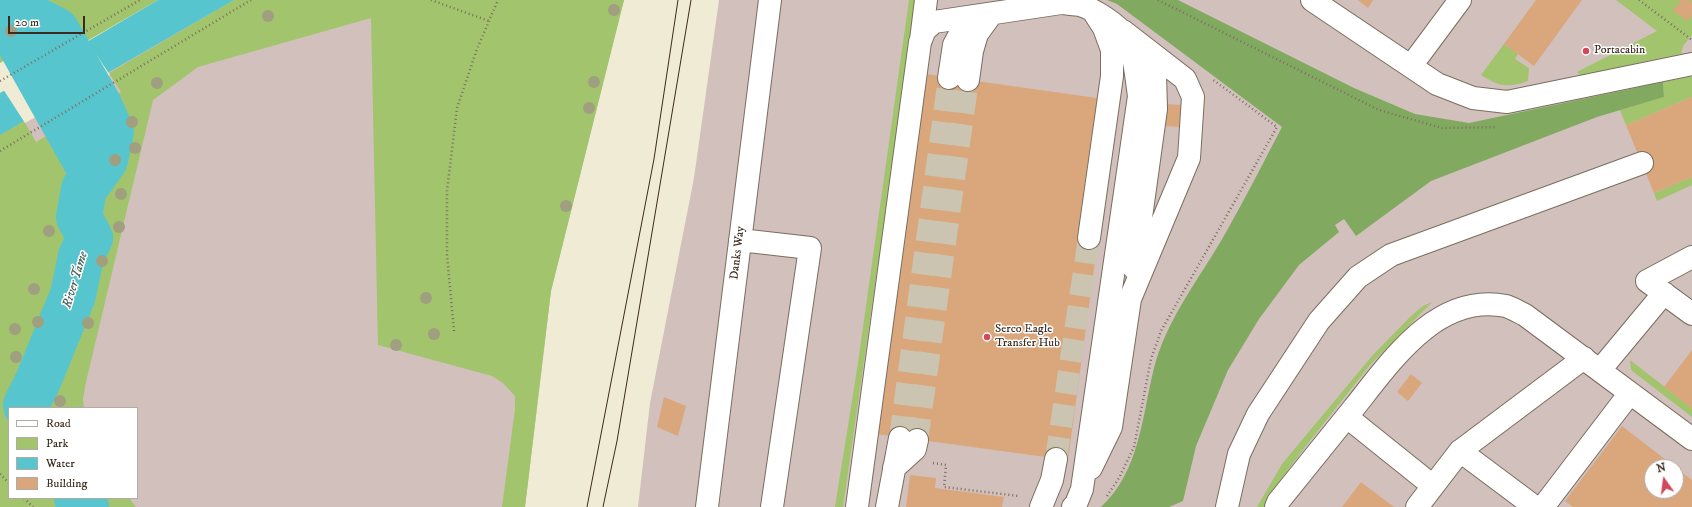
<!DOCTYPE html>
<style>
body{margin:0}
#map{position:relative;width:1692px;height:507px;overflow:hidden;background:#efebd4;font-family:"IM FELL DW Pica",serif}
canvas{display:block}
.legend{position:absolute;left:8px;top:407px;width:130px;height:92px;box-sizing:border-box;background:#fff;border:1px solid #b1aaa5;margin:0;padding:5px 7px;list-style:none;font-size:12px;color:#3b2a1e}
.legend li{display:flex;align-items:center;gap:8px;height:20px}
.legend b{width:20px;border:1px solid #b1aaa5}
.north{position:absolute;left:1644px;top:459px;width:40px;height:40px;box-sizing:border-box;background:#fff;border:1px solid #b1aaa5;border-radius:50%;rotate:346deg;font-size:11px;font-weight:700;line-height:16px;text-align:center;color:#3b2a1e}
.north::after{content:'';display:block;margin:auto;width:14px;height:18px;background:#d1495b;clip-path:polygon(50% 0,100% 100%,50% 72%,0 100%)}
.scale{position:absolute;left:8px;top:16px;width:77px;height:18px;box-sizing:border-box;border:2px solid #3b2a1e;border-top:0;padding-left:5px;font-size:12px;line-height:14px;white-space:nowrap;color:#3b2a1e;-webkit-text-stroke:3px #fff;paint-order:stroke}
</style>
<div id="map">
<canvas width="1692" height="507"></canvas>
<ul class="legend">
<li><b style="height:5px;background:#fff"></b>Road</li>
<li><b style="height:11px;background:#a2c46d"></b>Park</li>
<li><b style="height:11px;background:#57c5cd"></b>Water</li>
<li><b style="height:11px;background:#daa77c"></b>Building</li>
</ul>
<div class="north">N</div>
<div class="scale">20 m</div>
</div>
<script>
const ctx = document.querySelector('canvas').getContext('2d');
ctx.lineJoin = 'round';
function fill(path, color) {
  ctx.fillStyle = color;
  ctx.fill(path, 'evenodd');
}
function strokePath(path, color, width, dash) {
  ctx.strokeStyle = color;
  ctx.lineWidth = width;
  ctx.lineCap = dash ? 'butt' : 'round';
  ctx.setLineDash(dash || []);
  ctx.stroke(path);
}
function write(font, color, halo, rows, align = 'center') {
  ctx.font = font + ' "IM FELL DW Pica",serif';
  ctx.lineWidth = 3;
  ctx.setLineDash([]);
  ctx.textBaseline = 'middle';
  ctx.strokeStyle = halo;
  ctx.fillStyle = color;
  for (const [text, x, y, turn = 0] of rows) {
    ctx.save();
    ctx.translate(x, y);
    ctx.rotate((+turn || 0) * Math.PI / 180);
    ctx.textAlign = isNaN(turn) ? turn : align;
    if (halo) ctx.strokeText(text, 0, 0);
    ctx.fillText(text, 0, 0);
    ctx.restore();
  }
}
fill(new Path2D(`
 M197 0H624L551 291 525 507H0V114ZM9 408H137V498H9Z
 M719 0H1692V507H638L650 403 694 178ZM1652 467H1676V491H1652Z`), '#d1c0bc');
fill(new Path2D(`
 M0 0H158L87 41 73 20 0 63Z
 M234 0H624L551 291 525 507H502L515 409V396L503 383 492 376 378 345 371 18 198 67 153 100 86 382 83 399 84 408H9V498H129L136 507H0V135L24 121 36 142 121 92 109 73Z
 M909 0H916L843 507H835L858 363Z
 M1616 0H1692V35L1683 46 1681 54 1580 75 1577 72 1657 31Z
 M1504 44 1518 54 1515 59 1529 68 1528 81C1507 88 1500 87 1481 75Z
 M1692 76V97L1626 125 1620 110 1664 97 1663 82Z
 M1692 177V185L1657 201 1654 193Z
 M1432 302 1370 365 1305 447 1276 486 1265 507H1257L1282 464 1372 356 1411 316 1423 306Z
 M1630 360 1692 408V417L1631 370Z`), '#a2c46d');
fill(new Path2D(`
 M1107 0H1178L1354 88 1415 114 1469 123 1663 82 1664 97 1597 117 1431 181 1356 236 1344 219 1335 225 1339 232 1299 265 1259 319 1228 370 1196 446 1183 501 1169 507H1101C1140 471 1142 416 1154 368 1167 318 1200 278 1225 234 1245 199 1263 163 1282 127L1117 4Z`), '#81aa60');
fill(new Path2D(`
 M158 0H234L0 135V93Z`), '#57c5cd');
fill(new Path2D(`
 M86 39 110 75 25 123 3 89Z`), '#efebd4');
strokePath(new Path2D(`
 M0 7 3 0`), '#57c5cd', 8);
strokePath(new Path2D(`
 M19 0 34 19 56 30 99 105 111 132 105 160 84 189 79 217 90 238 81 256 73 295 38 381 26 405 27 408
 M21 4 20 44 94 176
 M77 498 86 507`), '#57c5cd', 46);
fill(new Path2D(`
 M1358 0H1373L1368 8Z
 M1536 0H1582L1534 66 1504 44Z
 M1681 0H1688L1692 3V15L1688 21 1673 11Z
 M926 74 1097 98 1077 237 1098 240 1068 460 876 434Z
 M1692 97V177L1654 193 1626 125Z
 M1166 104 1181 105 1179 127 1164 126Z
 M1692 350V408L1664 387Z
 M1411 374 1422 383 1408 401 1397 392Z
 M664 397 686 406 678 436 657 427Z
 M1622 426 1675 467H1652V491H1676V468L1692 480V507H1573L1565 501Z
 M910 475 936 478 935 488 1004 497 1002 507H906Z
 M1361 482 1394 507H1342Z`), '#daa77c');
strokePath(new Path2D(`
 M900 438 949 78
 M917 440 968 80
 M1056 459 1089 238`), '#cbc4b0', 22, [22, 11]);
const minor = new Path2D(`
 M1312 0 1437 84 1473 98 1507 102 1692 64
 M921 40 926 0
 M1411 66 1460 0
 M949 78 954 45 961 32 983 17
 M968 80 972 51 977 34 990 16
 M1089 238 1112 76V50L1104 28 1095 14
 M740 240 810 248 772 507
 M1692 257 1647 281 1692 314
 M1134 268 1156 109 1155 74 1143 48
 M1600 370 1664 293
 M1347 417 1433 486
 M1460 451 1584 358
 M894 468 915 449 917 440
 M1091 468 1111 427 1130 299 1189 158 1193 97 1185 79 1123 31
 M707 507 770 0
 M857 507 920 42 925 30 934 22 1061 3C1067 4 1074 4 1080 5 1093 9 1118 24 1125 36 1135 55 1136 76 1139 96L1082 489 1076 504 1073 507
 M887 507 900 438
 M1041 507 1052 480 1056 459
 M1227 507 1239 454 1258 414 1319 321 1358 277 1391 255 1642 163
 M1276 507 1278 502C1303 471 1328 440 1353 409 1390 363 1436 292 1506 306 1512 308 1519 312 1525 315L1692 439
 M1417 507 1460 451 1535 507
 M1543 507 1630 393`);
strokePath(minor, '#7a6e5e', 24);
strokePath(new Path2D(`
 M431 0 489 21
 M1158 0 1379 110 1442 128 1497 127
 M1639 0 1692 40
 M0 81 140 0
 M0 151 251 0
 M454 331 447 255V191L457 108 477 49 498 0
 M933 463 946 465 944 487 1019 496
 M0 474 9 483
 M1107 496 1119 478 1134 447 1151 359 1161 331 1277 127 1212 79
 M24 498 33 507`), '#7a6e5e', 2.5, [1, 3]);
strokePath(minor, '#fff', 22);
strokePath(new Path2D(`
 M587 507 654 159 678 0
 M603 507 617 441 691 0`), '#3b2a1e', 1);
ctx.fillStyle = '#a09f7f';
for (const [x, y] of [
 [614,10],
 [268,16],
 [11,31],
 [594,82],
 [157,83],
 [589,108],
 [132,122],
 [135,148],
 [115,160],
 [121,194],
 [566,206],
 [119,227],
 [49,231],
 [102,261],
 [34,289],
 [426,298],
 [38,322],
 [88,323],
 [15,329],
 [434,334],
 [396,345],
 [16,357],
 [60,401]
]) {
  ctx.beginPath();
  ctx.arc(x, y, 6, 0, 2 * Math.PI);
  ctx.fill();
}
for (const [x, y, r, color] of [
 [1586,51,4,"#d1495b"],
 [987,337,4,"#d1495b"]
]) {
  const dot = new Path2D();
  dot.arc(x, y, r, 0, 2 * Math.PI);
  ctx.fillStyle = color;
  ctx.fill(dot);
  strokePath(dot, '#fff', 1.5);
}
write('12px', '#3b2a1e', '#fff', [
 ["Portacabin",1594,51],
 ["Serco Eagle",995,330],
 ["Transfer Hub",995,344]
], 'left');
write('12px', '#3b2a1e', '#fff', [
 ["Danks Way",738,253,-83]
]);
write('italic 13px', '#45605b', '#fff', [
 ["River Tame",76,280,-73]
]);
</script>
